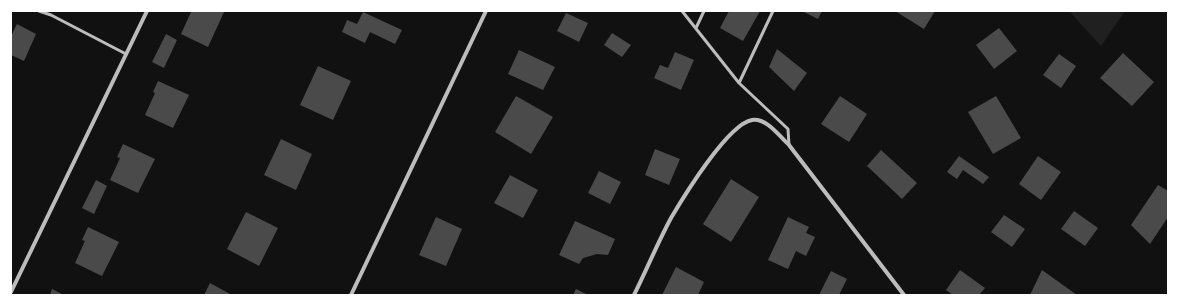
<!DOCTYPE html>
<style>
body{margin:0}
#map{position:relative;width:1179px;height:306px;overflow:hidden;background:#111;font-family:"PT Sans Narrow",sans-serif}
canvas{display:block}
.frame{position:absolute;inset:0;border:12px solid #fff;pointer-events:none}
</style>
<div id="map">
<canvas width="1179" height="306"></canvas>
<div class="frame"></div>
</div>
<script>
const ctx = document.querySelector('canvas').getContext('2d');
ctx.lineJoin = 'round';
function fill(path, color) {
  ctx.fillStyle = color;
  ctx.fill(path, 'evenodd');
}
function strokePath(path, color, width, dash) {
  ctx.strokeStyle = color;
  ctx.lineWidth = width;
  ctx.lineCap = dash ? 'butt' : 'round';
  ctx.setLineDash(dash || []);
  ctx.stroke(path);
}
fill(new Path2D(`
 M1069 11H1125L1101 46Z`), '#202020');
fill(new Path2D(`
 M189 11 224 12 208 47 181 34 191 12Z
 M729 11H760L743 41 720 28Z
 M802 11H822L818 19Z
 M895 11H935L924 29Z
 M363 12 402 30 395 44 370 32 365 43 342 32 347 20 357 24Z
 M566 13 588 23 579 42 557 31Z
 M17 24 36 34 24 61 11 55V36Z
 M999 28 1017 51 994 69 976 45Z
 M612 33 631 45 622 57 604 45Z
 M166 34 177 40 164 68 152 62Z
 M777 49 807 73 794 91 769 67Z
 M519 50 555 67 543 90 508 74Z
 M675 52 694 60 681 90 654 78 660 65 668 68Z
 M1123 53 1154 82 1132 106 1100 78Z
 M1059 54 1076 66 1061 88 1043 75Z
 M318 66 351 81 333 120 300 105Z
 M158 81 189 95 173 128 145 115 155 93 153 92Z
 M516 96 553 117 531 154 495 132Z
 M840 96 867 114 849 142 821 124Z
 M996 96 1021 138 993 154 968 112Z
 M281 139 312 154 296 190 264 175Z
 M123 144 155 159 138 193 110 180 120 158 117 157Z
 M655 149 680 159 669 185 645 175Z
 M881 150 917 183 902 199 867 166Z
 M959 156 989 177 983 184 963 170 957 179 947 172Z
 M1038 156 1061 172 1041 200 1019 184Z
 M599 171 621 182 610 204 588 193Z
 M510 175 538 190 523 218 494 203Z
 M731 179 759 197 731 242 703 224Z
 M96 180 107 186 94 214 82 208Z
 M1158 185 1168 191V217L1150 244 1131 225Z
 M1074 211 1098 228 1085 246 1061 229Z
 M246 212 278 228 259 266 227 249Z
 M1004 215 1025 229 1012 247 991 232Z
 M436 217 462 229 446 266 419 255Z
 M788 217 809 227 806 233 815 237 806 256 796 251 788 269 768 260Z
 M575 221 615 239 608 255 597 254 583 258 579 264 559 255Z
 M88 227 119 242 102 276 75 263 85 241 82 240Z
 M676 267 704 282 698 295H662Z
 M960 270 985 288 979 295H953L946 290Z
 M1042 270 1077 295H1030Z
 M831 271 847 279 839 295H819Z
 M210 283 232 295H204Z
 M52 289 64 295H50Z
 M576 289 588 295H573Z`), '#4a4a4a');
strokePath(new Path2D(`
 M39 11 51 15 126 54
 M682 11 739 83 788 129 789 145
 M696 28 704 11
 M739 83 773 11`), '#bcbcbc', 3);
strokePath(new Path2D(`
 M11 292 147 11
 M351 295 486 11
 M634 295C647 269 658 242 671 218 684 196 728 124 752 120 767 118 779 136 789 145L904 295`), '#bcbcbc', 4);
</script>
